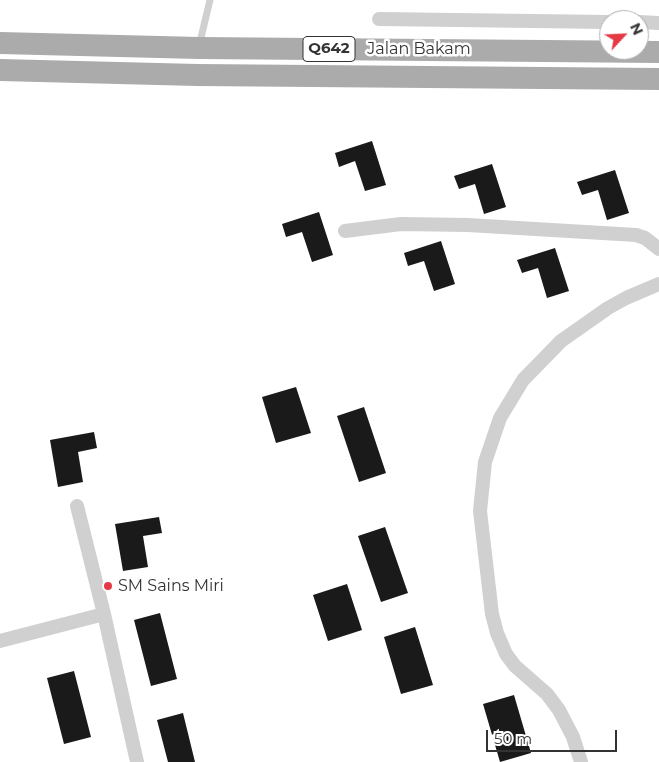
<!DOCTYPE html>
<style>
body{margin:0}
#map{position:relative;width:659px;height:762px;overflow:hidden;background:#fff;font-family:Montserrat,sans-serif}
canvas{display:block}
.north{position:absolute;left:599px;top:10px;width:50px;height:50px;box-sizing:border-box;background:#fff;border:1px solid #adadad;border-radius:50%;rotate:65deg;font-size:14px;font-weight:700;line-height:20px;text-align:center;color:#333}
.north::after{content:'';display:block;margin:auto;width:18px;height:22px;background:#e63946;clip-path:polygon(50% 0,100% 100%,50% 72%,0 100%)}
.scale{position:absolute;left:486px;top:730px;width:131px;height:22px;box-sizing:border-box;border:2px solid #333;border-top:0;padding-left:6px;font-size:15px;line-height:18px;white-space:nowrap;color:#333;-webkit-text-stroke:4px #fff;paint-order:stroke}
</style>
<div id="map">
<canvas width="659" height="762"></canvas>
<div class="north">N</div>
<div class="scale">50 m</div>
</div>
<script>
const ctx = document.querySelector('canvas').getContext('2d');
ctx.lineJoin = 'round';
function fill(path, color) {
  ctx.fillStyle = color;
  ctx.fill(path, 'evenodd');
}
function strokePath(path, color, width, dash) {
  ctx.strokeStyle = color;
  ctx.lineWidth = width;
  ctx.lineCap = dash ? 'butt' : 'round';
  ctx.setLineDash(dash || []);
  ctx.stroke(path);
}
function write(font, color, halo, rows, align = 'center') {
  ctx.font = font + ' Montserrat,sans-serif';
  ctx.lineWidth = 5;
  ctx.setLineDash([]);
  ctx.textBaseline = 'middle';
  ctx.strokeStyle = halo;
  ctx.fillStyle = color;
  for (const [text, x, y, turn = 0] of rows) {
    ctx.save();
    ctx.translate(x, y);
    ctx.rotate((+turn || 0) * Math.PI / 180);
    ctx.textAlign = isNaN(turn) ? turn : align;
    if (halo) ctx.strokeText(text, 0, 0);
    ctx.fillText(text, 0, 0);
    ctx.restore();
  }
}
fill(new Path2D(`
 M372 141 386 185 365 191 355 161 339 167 335 153Z
 M492 164 506 207 484 214 475 184 459 189 454 176Z
 M615 170 629 213 607 220 598 190 582 195 577 182Z
 M319 212 333 255 312 262 302 232 286 237 282 224Z
 M441 241 455 284 434 291 424 261 408 266 404 253Z
 M555 248 569 291 547 298 538 268 522 273 517 260Z
 M296 387 311 433 276 443 262 397Z
 M364 407 386 473 359 482 337 416Z
 M94 432 97 448 78 452 83 482 58 487 50 440Z
 M159 517 162 533 143 536 148 567 123 571 115 524Z
 M385 527 408 593 381 602 358 536Z
 M347 584 362 630 328 641 313 595Z
 M160 613 177 679 151 686 134 620Z
 M415 627 433 685 401 694 384 637Z
 M74 671 91 737 64 744 47 678Z
 M514 695 531 753 500 762 483 704Z
 M183 713 195 762H168L157 720Z`), '#1a1a1a');
strokePath(new Path2D(`
 M199 46 210 0`), '#d0d0d0', 7);
strokePath(new Path2D(`
 M379 19 609 22
 M639 22 659 23
 M345 231 401 224 468 225 636 235 645 238 659 249
 M77 506 104 614 137 762
 M0 641 104 614
 M581 762 573 737 559 710 547 694 515 666 506 654 497 633 492 614 480 511 485 462 500 418 523 380 561 341 608 308 626 298 659 284`), '#d0d0d0', 14);
strokePath(new Path2D(`
 M0 43 199 48 659 52
 M0 70 197 75 659 79`), '#ababab', 22);
for (const [x, y, r, color] of [
 [108,586,5,"#e63946"]
]) {
  const dot = new Path2D();
  dot.arc(x, y, r, 0, 2 * Math.PI);
  ctx.fillStyle = color;
  ctx.fill(dot);
  strokePath(dot, '#fff', 2);
}
for (const [x, y, w] of [
 [329,49,52]
]) {
  const box = new Path2D();
  box.roundRect(x - w / 2, y - 12.5, w, 25, 4);
  ctx.fillStyle = '#fff';
  ctx.fill(box);
  strokePath(box, '#333', 1);
}
write('bold 15px', '#333', null, [
 ["Q642",329,49]
]);
write('16px', '#333', '#fff', [
 ["Jalan Bakam",419,49]
]);
write('16px', '#333', '#fff', [
 ["SM Sains Miri",118,586]
], 'left');
</script>
